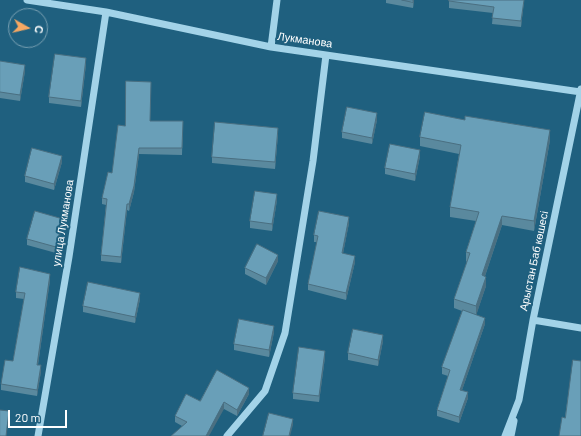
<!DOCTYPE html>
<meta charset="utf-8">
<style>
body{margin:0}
#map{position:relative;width:581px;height:436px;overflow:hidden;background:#1f607f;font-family:Barlow,sans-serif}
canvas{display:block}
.north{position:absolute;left:8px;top:8px;width:40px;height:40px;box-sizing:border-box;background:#1f607f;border:1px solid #79a0b2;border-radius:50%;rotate:98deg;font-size:11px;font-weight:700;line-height:16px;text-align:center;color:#fff}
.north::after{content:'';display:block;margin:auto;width:14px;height:18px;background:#f6a863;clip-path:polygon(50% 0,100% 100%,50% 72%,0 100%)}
.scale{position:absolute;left:8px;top:410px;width:59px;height:18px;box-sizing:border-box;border:2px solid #fff;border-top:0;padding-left:5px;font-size:12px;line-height:14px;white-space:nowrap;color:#fff;-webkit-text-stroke:3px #1f607f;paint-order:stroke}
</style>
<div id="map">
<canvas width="581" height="436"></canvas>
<div class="north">С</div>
<div class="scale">20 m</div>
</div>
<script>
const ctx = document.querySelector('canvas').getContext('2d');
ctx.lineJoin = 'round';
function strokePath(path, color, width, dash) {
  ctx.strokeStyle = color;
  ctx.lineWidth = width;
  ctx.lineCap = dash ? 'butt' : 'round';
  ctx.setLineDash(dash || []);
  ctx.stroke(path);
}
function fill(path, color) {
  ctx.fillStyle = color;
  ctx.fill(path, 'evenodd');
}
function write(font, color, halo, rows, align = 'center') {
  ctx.font = font + ' Barlow,sans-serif';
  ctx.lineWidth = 4;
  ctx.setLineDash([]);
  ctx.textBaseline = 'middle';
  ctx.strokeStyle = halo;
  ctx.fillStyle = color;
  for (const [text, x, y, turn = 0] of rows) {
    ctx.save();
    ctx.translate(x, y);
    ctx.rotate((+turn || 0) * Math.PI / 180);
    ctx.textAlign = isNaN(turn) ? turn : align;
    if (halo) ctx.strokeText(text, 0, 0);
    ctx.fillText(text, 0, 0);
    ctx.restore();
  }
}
strokePath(new Path2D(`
 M27 0 106 12 271 47 581 92
 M271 47 277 0
 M533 320 581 328
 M38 436 69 257 106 12
 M227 436 265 391 285 333 313 161 326 55
 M505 436 519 400 533 320 581 89
 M511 436 514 421`), '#a3d3e8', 7);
fill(new Path2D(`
 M386 0H414L413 8 386 3Z
 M524 0 521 27 492 24 493 13 449 8V1Z
 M0 61 25 71 20 101 0 98Z
 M86 64 81 107 49 103V97Z
 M377 120 372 144 342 138V132Z
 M150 121H183L182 155 139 154 134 192 129 211 127 210 121 263 101 261V255L106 205 102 204V198L112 173 125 126Z
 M278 134 275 169 212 163V157Z
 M420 137 550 140 534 231 502 225 485 276 486 286 476 315 485 324 462 390 468 398 459 423 437 416V410L448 376 442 374V367L462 311 454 308V299L467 262 466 261V252L476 221 450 217V207L459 154 420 146Z
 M420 156 415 181 385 174V168Z
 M62 162 54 190 25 182V176Z
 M277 200 272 231 250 228V221Z
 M349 223 343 253 355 262 346 300 308 290V284L317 242H314V235Z
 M63 225 56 253 27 245V239Z
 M278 261 266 285 245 274V268Z
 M50 280 38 365 41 371 37 396 1 390V384L13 361 24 299 16 298V292Z
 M140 299 135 323 83 312V306Z
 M274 332 269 357 234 350V344Z
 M383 341 378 366 348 360V353Z
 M325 357 319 402 293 399V393Z
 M249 394 237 416 224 409 182 426 175 422V416L200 401Z`), '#5a899e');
fill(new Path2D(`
 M413 0H414L413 8Z
 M524 0 521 27V21Z
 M86 58V64L81 107V101Z
 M25 65V71L20 101V95Z
 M377 113V120L372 144V138Z
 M278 128V134L275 169V162Z
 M550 130V140L534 231V221Z
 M139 148V154L134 192 129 211V204Z
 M420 150V156L415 181V174Z
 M62 156V162L54 190V184Z
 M277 194V200L272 231V224Z
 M127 204V210L121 263V257Z
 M502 216V225L482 285V275Z
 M349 217V223L342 259V253Z
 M63 219V225L56 253V247Z
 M278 255V261L266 285V278Z
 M355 256V262L346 300V293Z
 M50 274V280L37 371V365Z
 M486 277V286L476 316V306Z
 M140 293V299L135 323V317Z
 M485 318V324L460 396V390Z
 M274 326V332L269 357V350Z
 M383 335V341L378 366V360Z
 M325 351V357L319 402V396Z
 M41 365V371L37 396V390Z
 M249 388V394L237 416V410Z
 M468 392V398L459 423V417Z
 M224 402V409L209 436H206Z
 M293 419V425L290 436H289Z`), '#4a6f81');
const building = new Path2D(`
 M402 0H413V2Z
 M449 0H524L521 21 492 18 494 7 449 1Z
 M55 54 86 58 81 101 49 97Z
 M0 61 25 65 20 95 0 92Z
 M126 81 151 82 150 121H183L182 148H139L134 186 129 204H127L121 257 101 255 107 199 102 198 108 172 112 173 118 125 125 126Z
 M347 107 377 113 372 138 342 132Z
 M425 112 465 120V116L550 130 534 221 502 216 482 275 486 277 476 306 454 299 470 253 466 252 479 212 450 207 461 145 420 137Z
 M215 122 278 128 275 162 212 157Z
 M390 144 420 150 415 174 385 168Z
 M32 148 62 156 54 184 25 176Z
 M255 191 277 194 272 224 250 221Z
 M35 211 63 219 56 247 27 239Z
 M319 211 349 217 342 253 355 256 346 293 308 284 318 236 314 235Z
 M257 244 278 255 266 278 245 268Z
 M20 267 50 274 37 365H41L37 390 1 384 5 360 13 361 25 293 16 292Z
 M88 282 140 293 135 317 83 306Z
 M463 310 485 318 460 390 468 392 459 417 437 410 450 370 442 367Z
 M239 319 274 326 269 350 234 344Z
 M353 329 383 335 378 360 348 353Z
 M299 347 325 351 319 396 293 393Z
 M573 360 581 361V436H559L562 417 565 418Z
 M217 370 249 388 237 410 224 402 206 436H171L187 422 175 416 186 394 200 401Z
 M0 410 9 411 6 436H0Z
 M269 413 293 419 289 436H263Z`);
fill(building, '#699fb8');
strokePath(building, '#4a6f81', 1);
write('11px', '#fff', '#1f607f', [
 ["Лукманова",305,40,8],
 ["улица Лукманова",63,223,-81],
 ["Арыстан Баб көшесі",534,261,-78]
]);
</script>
